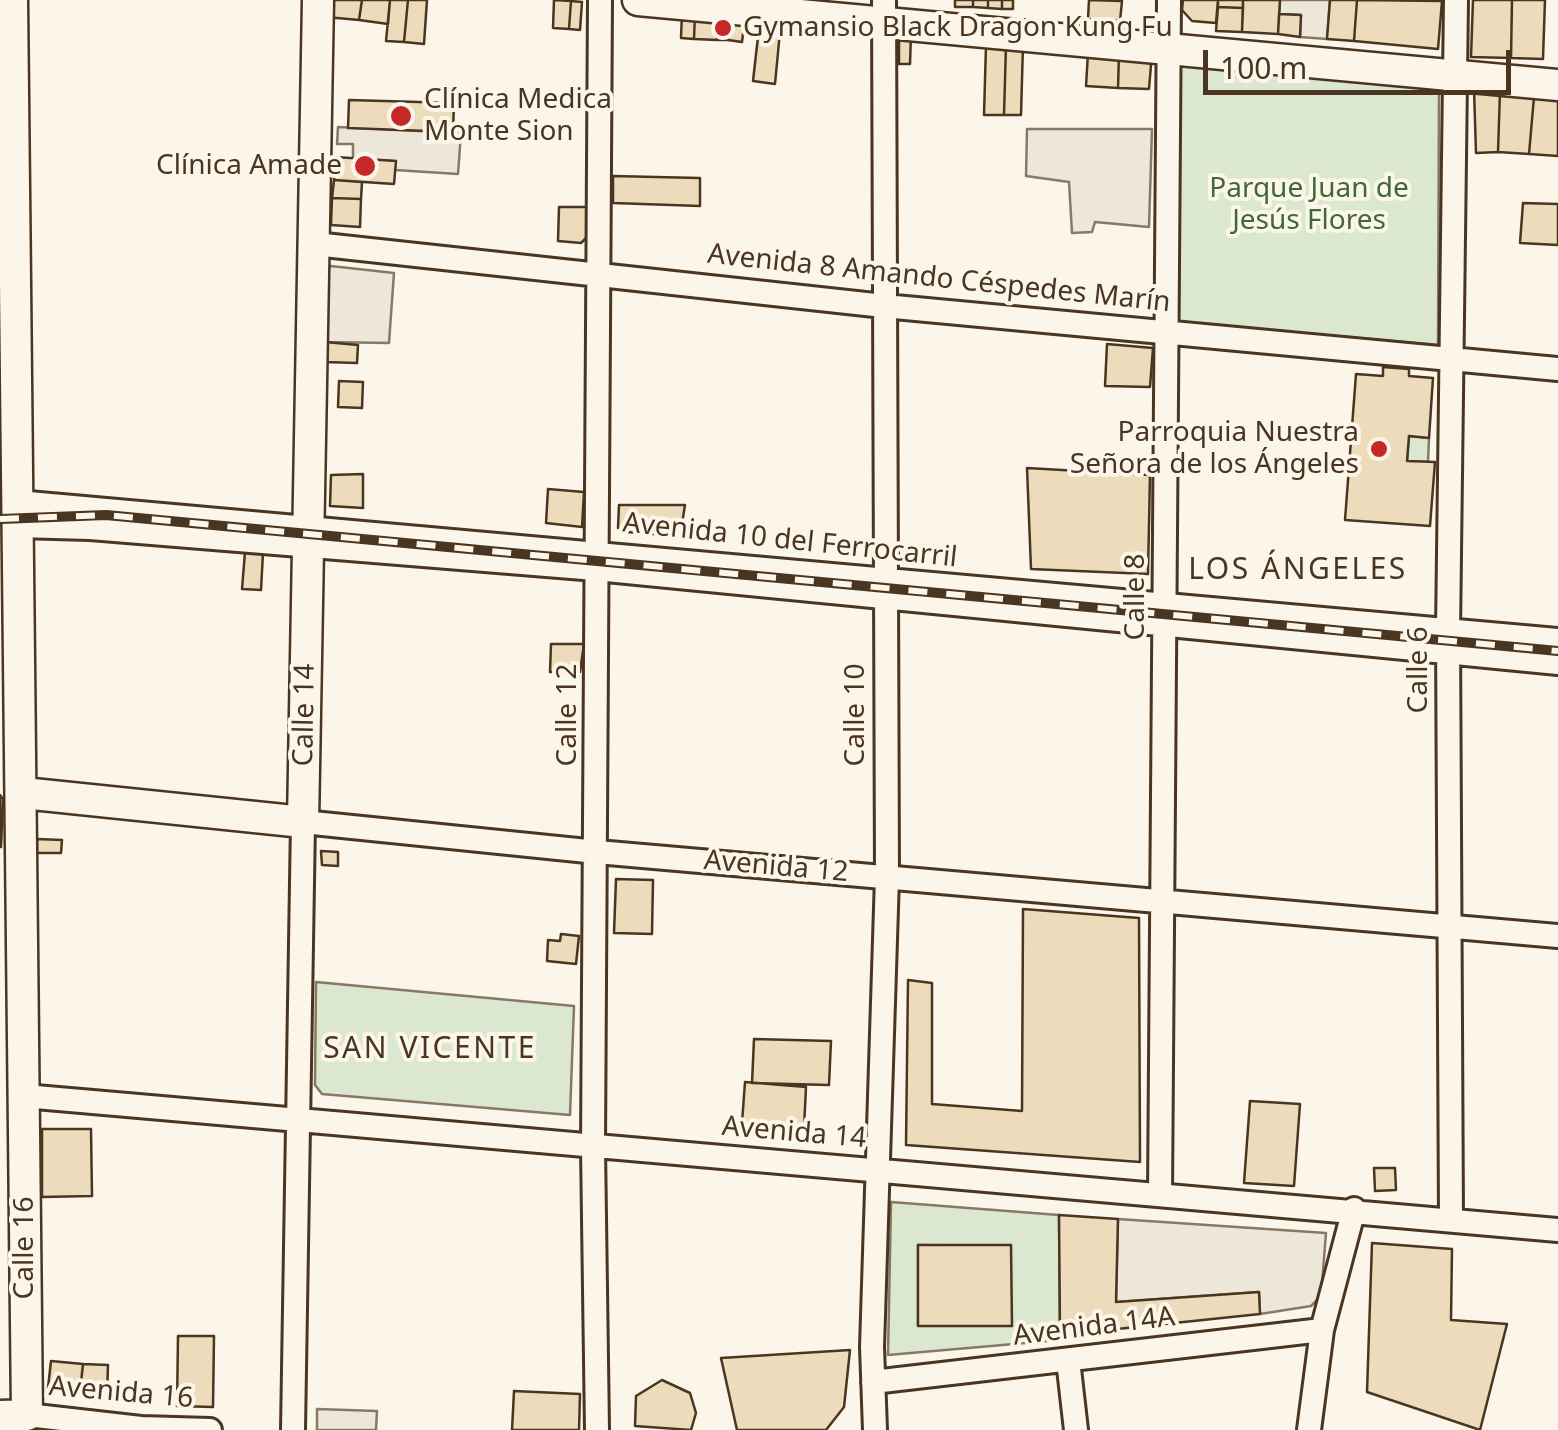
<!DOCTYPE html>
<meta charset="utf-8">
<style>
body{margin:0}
#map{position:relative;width:1558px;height:1430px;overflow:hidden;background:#fbf6e9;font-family:"Noto Sans",sans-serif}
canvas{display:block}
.scale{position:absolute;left:1203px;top:50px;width:308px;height:45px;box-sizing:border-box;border:5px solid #4a3520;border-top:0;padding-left:12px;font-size:30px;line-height:35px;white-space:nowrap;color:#4a3520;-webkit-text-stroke:8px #fbf6e9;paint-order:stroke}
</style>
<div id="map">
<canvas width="1558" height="1430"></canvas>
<div class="scale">100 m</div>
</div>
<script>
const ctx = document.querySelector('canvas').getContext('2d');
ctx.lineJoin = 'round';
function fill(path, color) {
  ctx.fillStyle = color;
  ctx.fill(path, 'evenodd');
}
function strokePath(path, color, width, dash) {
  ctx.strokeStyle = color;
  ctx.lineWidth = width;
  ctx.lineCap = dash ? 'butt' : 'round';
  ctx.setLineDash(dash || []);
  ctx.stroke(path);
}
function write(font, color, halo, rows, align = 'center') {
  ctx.font = font + ' "Noto Sans",sans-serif';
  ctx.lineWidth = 8;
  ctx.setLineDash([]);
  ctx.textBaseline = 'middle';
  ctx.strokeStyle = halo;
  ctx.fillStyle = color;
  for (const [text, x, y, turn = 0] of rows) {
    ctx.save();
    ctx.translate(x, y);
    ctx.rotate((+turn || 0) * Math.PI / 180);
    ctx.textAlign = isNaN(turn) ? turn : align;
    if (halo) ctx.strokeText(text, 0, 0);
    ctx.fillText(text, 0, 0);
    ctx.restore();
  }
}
const green = new Path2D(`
 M1180 63 1439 90 1438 345 1178 322Z
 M1409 436 1429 438 1428 462 1407 461Z
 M316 982 574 1006 570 1115 322 1094 315 1085Z
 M891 1202 1059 1215 1060 1340 888 1355ZM918 1245 1011 1246 918 1325Z`);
fill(green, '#dce7d0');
strokePath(green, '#887966', 2.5);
const parking = new Path2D(`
 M1280 0H1330L1327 39 1300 37 1301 15 1279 14Z
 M338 127 461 133 458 174 395 170V161L353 159V144H337Z
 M1027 129H1152L1149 227 1095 222 1092 232 1072 233 1069 182 1026 176Z
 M331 266 394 273 389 343 325 342V271Z
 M1118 1219 1326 1233 1321 1296 1311 1306 1260 1314 1259 1292 1116 1302Z
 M317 1409 377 1411 376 1430H317Z`);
fill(parking, '#ede7d9');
strokePath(parking, '#887966', 2.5);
const building = new Path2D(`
 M327 0H362L359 20 326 17Z
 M362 0H390L388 24 359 20Z
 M390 0H408L404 42 386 41Z
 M408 0H427L424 44 404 42Z
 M554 0 571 1 569 29 553 28Z
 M955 0H973V7H955Z
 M973 0H988V8L973 7Z
 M988 0H1002V9L988 8Z
 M1002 0H1013V9H1002Z
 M1089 0 1122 1 1120 21 1088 19Z
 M1183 0H1218L1216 23 1192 21 1182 10Z
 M1218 0H1243V8L1218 7Z
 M1243 0H1280L1278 34 1242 32Z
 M1330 0H1357L1354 41 1327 39Z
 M1357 0 1442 1 1438 49 1354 41Z
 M1473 0H1512L1511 58 1471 57Z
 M1512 0H1545L1543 59 1511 58Z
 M571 1 582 2 580 30 569 29Z
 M1218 7 1243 8 1242 32 1216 31Z
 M682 12 695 13 694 39 681 38Z
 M695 13 719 14 717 40 694 39Z
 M719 14 730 16 728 40H717Z
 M1279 14 1301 15 1300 37 1278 34Z
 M730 16 745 18 742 42 728 40Z
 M745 18 760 19 759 33 744 31Z
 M760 19 781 21 775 84 753 81Z
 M911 34 910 64H899V39Z
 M986 45H1006L1004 115H984Z
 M1006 45H1023L1021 115H1004Z
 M1088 53 1119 54 1118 88 1086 86Z
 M1119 54 1142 56 1151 65 1149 89 1118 88Z
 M1474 89 1500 91 1498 152 1476 153Z
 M1500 91 1534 97 1529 154 1498 152Z
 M1534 97H1558V156L1529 154Z
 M349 100 454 103 453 132 348 128Z
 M335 157 396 161 394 184 334 180Z
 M613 176 700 178V206L613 203Z
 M334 180 362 182 361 199 332 198Z
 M332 198 361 199 360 227 331 225Z
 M1523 203 1558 204V245L1520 243Z
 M559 207H587V237L581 243 558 241Z
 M325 342 358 345 357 363 324 362Z
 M1107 344 1153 348 1150 387 1105 386Z
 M1383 367 1409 369V376L1433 378 1429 438 1409 436 1407 461 1435 462 1430 526 1345 520 1356 374 1383 376Z
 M339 381 363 382 362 408 338 407Z
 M1027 468 1150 475 1148 574 1031 569Z
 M363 474V508L330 506 331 475Z
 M548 489 584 492 582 527 546 523Z
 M619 505H685L680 536 626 532 618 528Z
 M245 552 263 553 261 590 242 589Z
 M551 644H584L580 672H550Z
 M0 795 3 799 1 847H0Z
 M37 839 62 840 61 853H37Z
 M321 851 338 852V866L322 865Z
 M616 879 653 880 652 934 614 933Z
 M1023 909 1139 918 1140 1162 906 1145 908 980 932 983V1104L1022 1111Z
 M561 934 579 936 576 964 547 961 548 940 560 941Z
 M754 1039 831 1041 829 1085 752 1083Z
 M745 1082 806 1087 804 1128 742 1123Z
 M1250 1101 1300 1104 1294 1186 1244 1183Z
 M42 1129H91L92 1196 42 1197Z
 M1374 1168H1395L1396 1190 1375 1191Z
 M1059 1215 1118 1219 1116 1302 1259 1292 1260 1314 1060 1335Z
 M1372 1243 1452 1249 1451 1320 1507 1324 1480 1430 1367 1392Z
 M918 1245H1011L1012 1326H918Z
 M178 1336H214L213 1407 177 1406Z
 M850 1350 844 1407 826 1430H737L721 1358Z
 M51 1361 83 1364 80 1392 48 1388Z
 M83 1364 108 1365 107 1394 80 1392Z
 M662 1380 690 1393 696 1413 691 1430 635 1426 636 1396Z
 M514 1391 580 1394 579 1430H512Z`);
fill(building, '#ecdcbc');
strokePath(building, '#4a3520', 2.5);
const minor = new Path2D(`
 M315 244 884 306 1558 369
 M17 502 1558 640
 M18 526 90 528 596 569 1558 663
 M24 1096 1558 1230
 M1160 1194 1169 0
 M1451 1219 1448 632 1456 0
 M1068 1360 1076 1430
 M873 1382 1322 1330
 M27 1415 141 1428 210 1430
 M293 1430 303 822 597 852 1558 936
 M597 1430 593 1147 600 0
 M875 1430 872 1347 887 877 884 0
 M1309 1430 1322 1330 1354 1209`);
const major = new Path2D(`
 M638 0 1558 85
 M23 793 303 822 318 0
 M0 1416 27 1415 12 0`);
strokePath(minor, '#4a3520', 28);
strokePath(major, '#4a3520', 35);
strokePath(minor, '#fbf6e9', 22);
strokePath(major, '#fbf6e9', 30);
const rail = new Path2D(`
 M0 519 106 515 1558 651`);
strokePath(rail, '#4a3520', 10);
strokePath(rail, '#fbf6e9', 6, [19]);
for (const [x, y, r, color] of [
 [723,28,10,"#c62828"],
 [401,116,12,"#c62828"],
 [365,166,12,"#c62828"],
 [1379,449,10,"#c62828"]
]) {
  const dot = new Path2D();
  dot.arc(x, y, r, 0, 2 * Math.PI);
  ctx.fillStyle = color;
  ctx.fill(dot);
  strokePath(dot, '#fbf6e9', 4);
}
write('28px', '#4a3520', '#fbf6e9', [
 ["Gymansio Black Dragon Kung Fu",743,28],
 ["Clínica Medica",424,100],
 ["Monte Sion",424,132],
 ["Clínica Amade",342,166,"right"],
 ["Parroquia Nuestra",1359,433,"right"],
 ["Señora de los Ángeles",1359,465,"right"]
], 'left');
write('28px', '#436837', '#fbf6e9', [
 ["Parque Juan de",1309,189],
 ["Jesús Flores",1309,221]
]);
write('28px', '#4a3520', '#fbf6e9', [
 ["Avenida 8 Amando Céspedes Marín",939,279,6],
 ["Avenida 10 del Ferrocarril",790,541,6],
 ["Calle 8",1136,597,-90],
 ["Calle 6",1419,670,-90],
 ["Calle 14",305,715,-89],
 ["Calle 12",568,715,-90],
 ["Calle 10",856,715,-90],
 ["Avenida 12",776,867,5],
 ["Avenida 14",794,1133,5],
 ["Calle 16",25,1248,-90],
 ["Avenida 14A",1094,1327,-7],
 ["Avenida 16",121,1393,5]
]);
ctx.letterSpacing = '2.5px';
write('30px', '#4a3520', '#fbf6e9', [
 ["LOS ÁNGELES",1298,570],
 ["SAN VICENTE",430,1049]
]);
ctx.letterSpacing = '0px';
</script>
